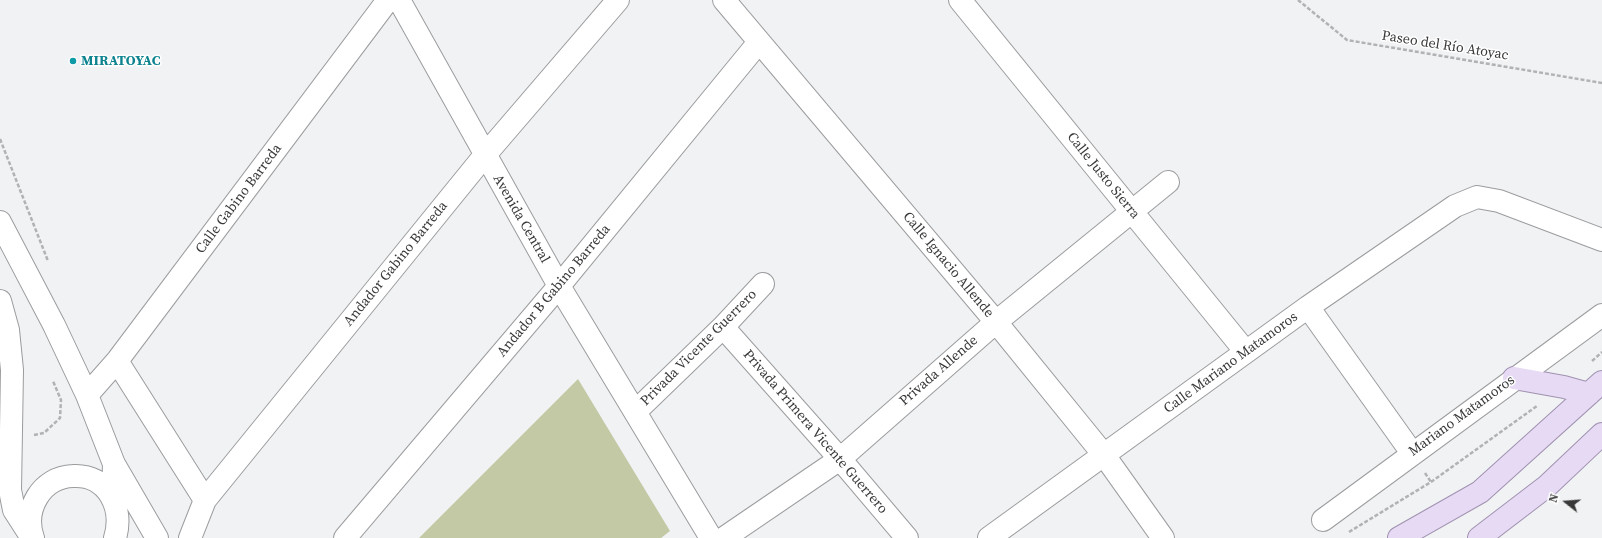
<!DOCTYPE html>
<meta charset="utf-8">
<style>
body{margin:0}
#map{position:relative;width:1602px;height:538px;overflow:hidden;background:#f1f2f4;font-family:"Source Serif 4",serif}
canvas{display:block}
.north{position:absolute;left:1546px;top:482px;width:40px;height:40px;-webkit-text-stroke:3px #fff;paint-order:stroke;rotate:287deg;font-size:11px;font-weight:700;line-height:16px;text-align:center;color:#39393a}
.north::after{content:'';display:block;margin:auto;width:14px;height:18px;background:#39393a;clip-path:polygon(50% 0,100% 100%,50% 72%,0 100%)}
</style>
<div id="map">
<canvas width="1602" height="538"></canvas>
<div class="north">N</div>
</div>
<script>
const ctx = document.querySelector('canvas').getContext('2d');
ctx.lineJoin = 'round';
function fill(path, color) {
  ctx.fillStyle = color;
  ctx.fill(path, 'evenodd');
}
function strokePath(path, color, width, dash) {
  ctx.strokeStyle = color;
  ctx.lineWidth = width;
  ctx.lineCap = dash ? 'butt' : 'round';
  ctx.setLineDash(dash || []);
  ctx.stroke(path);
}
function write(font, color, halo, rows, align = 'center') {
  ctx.font = font + ' "Source Serif 4",serif';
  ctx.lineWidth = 3;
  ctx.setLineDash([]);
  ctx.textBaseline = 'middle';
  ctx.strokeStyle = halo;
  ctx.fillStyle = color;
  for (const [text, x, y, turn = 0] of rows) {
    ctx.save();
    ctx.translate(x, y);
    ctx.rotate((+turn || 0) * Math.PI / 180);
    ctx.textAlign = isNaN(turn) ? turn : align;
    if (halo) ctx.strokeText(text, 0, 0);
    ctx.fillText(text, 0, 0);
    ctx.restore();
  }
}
fill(new Path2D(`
 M578 379 670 531 661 538H419Z`), '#c3c9a5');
const minor = new Path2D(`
 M399 0 559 286 711 538
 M724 0 996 322 1104 455 1163 538
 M960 0 1246 352
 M0 222 54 325 87 395 114 464 113 498
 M0 301 8 330 12 370 10 490 14 510 32 538
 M1308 307 1412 453
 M723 327 840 459 907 538
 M117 361 205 500
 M87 395 117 361 388 0
 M635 412 723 327 763 284
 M114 464 157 538
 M1323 520 1602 315
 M33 538C23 510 41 477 73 476 108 474 124 508 115 538
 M190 538 205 500 485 155 618 0
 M345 538 559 286 759 42
 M724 538 840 459 996 322 1168 182
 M989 538 1308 307 1455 206 1477 197 1499 201 1602 240`);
const major = new Path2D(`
 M1514 378 1564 387 1589 394
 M1399 538 1480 492 1602 382
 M1479 538 1547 486 1602 434`);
strokePath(minor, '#9b9c9e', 24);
strokePath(major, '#a092b0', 24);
strokePath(new Path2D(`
 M1298 0 1347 40 1602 83
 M0 139 48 261
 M1592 361 1602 352
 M34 435 44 433 60 418 61 400 53 381
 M1425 473 1431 482
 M1349 532 1431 482 1537 406`), '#b1b2b4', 2.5, [4, 2]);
strokePath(minor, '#fff', 22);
strokePath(major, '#e7daf5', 22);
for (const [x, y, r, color] of [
 [73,61,4,"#0f9aa8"]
]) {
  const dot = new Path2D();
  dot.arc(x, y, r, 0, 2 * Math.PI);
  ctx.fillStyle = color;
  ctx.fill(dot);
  strokePath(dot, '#fff', 1.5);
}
write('14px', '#39393a', '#fff', [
 ["Paseo del Río Atoyac",1445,46,9],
 ["Calle Justo Sierra",1103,176,51],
 ["Calle Gabino Barreda",239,199,-53],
 ["Avenida Central",521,219,60],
 ["Andador Gabino Barreda",396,264,-51],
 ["Calle Ignacio Allende",948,265,50],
 ["Andador B Gabino Barreda",554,291,-50],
 ["Privada Vicente Guerrero",699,348,-45],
 ["Calle Mariano Matamoros",1231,363,-36],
 ["Privada Allende",939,371,-41],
 ["Mariano Matamoros",1462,416,-36],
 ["Privada Primera Vicente Guerrero",815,432,49]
]);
write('bold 14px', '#0d838f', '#fff', [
 ["MIRATOYAC",81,61]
], 'left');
</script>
